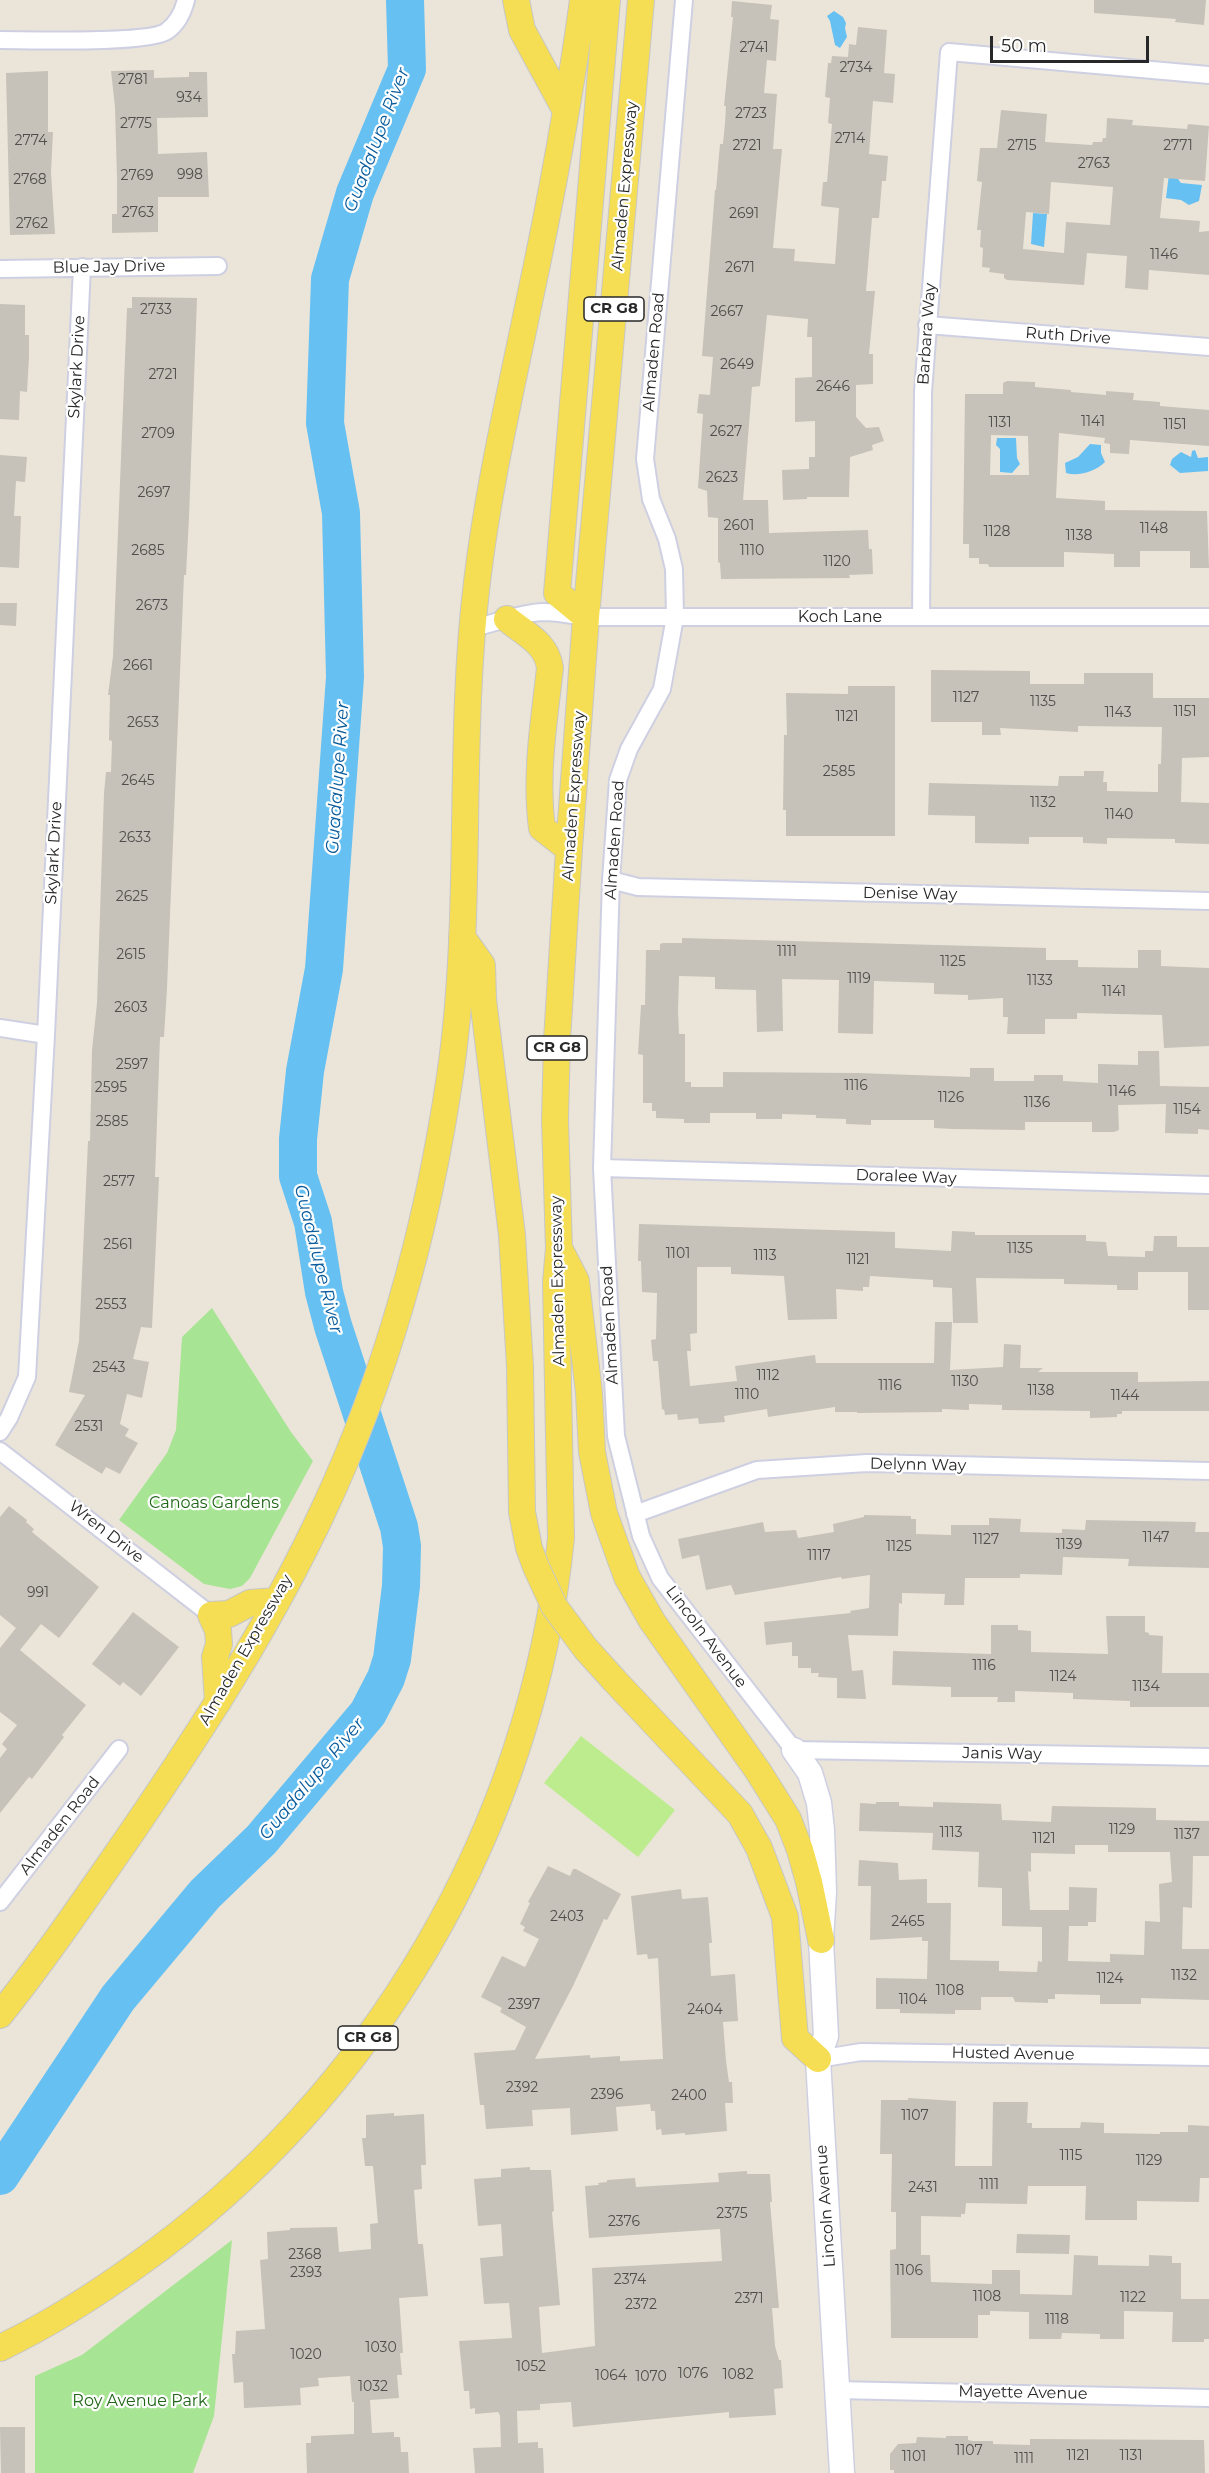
<!DOCTYPE html>
<style>
body{margin:0}
#map{position:relative;width:1209px;height:2473px;overflow:hidden;background:#ebe5d9;font-family:Montserrat,sans-serif}
canvas{display:block}
.scale{position:absolute;left:990px;top:36px;width:159px;height:27px;box-sizing:border-box;border:3px solid #282828;border-top:0;padding-left:8px;font-size:18px;line-height:21px;white-space:nowrap;color:#282828;-webkit-text-stroke:4px #fff;paint-order:stroke}
</style>
<div id="map">
<canvas width="1209" height="2473"></canvas>
<div class="scale">50 m</div>
</div>
<script>
const ctx = document.querySelector('canvas').getContext('2d');
ctx.lineJoin = 'round';
function fill(path, color) {
  ctx.fillStyle = color;
  ctx.fill(path, 'evenodd');
}
function strokePath(path, color, width, dash) {
  ctx.strokeStyle = color;
  ctx.lineWidth = width;
  ctx.lineCap = dash ? 'butt' : 'round';
  ctx.setLineDash(dash || []);
  ctx.stroke(path);
}
function write(font, color, halo, rows, align = 'center') {
  ctx.font = font + ' Montserrat,sans-serif';
  ctx.lineWidth = 4.5;
  ctx.setLineDash([]);
  ctx.textBaseline = 'middle';
  ctx.strokeStyle = halo;
  ctx.fillStyle = color;
  for (const [text, x, y, turn = 0] of rows) {
    ctx.save();
    ctx.translate(x, y);
    ctx.rotate((+turn || 0) * Math.PI / 180);
    ctx.textAlign = isNaN(turn) ? turn : align;
    if (halo) ctx.strokeText(text, 0, 0);
    ctx.fillText(text, 0, 0);
    ctx.restore();
  }
}
fill(new Path2D(`
 M212 1308 291 1432 313 1461 250 1578 242 1586 230 1589 204 1584 119 1520 167 1453 176 1430 182 1337Z
 M232 2240 214 2416 193 2473H35V2376L82 2355Z`), '#a7e493');
fill(new Path2D(`
 M581 1736 675 1810 638 1857 544 1783Z`), '#bcec8e');
fill(new Path2D(`
 M834 11 843 17 846 23 845 28 847 37 840 48 835 45 830 21 827 16Z
 M1169 174 1175 175 1181 183 1202 185 1199 201 1189 205 1181 200 1166 198Z
 M1033 213 1047 214 1044 247 1031 244Z
 M997 438H1016L1017 458 1020 464 1012 473 1000 472V449L996 445Z
 M1090 444 1101 445V453L1105 462C1096 471 1079 477 1066 473L1065 463 1078 457Z
 M1195 450 1198 458 1208 457V471L1180 473 1170 465 1172 459 1181 452 1191 457 1192 451Z`), '#67c0f2');
strokePath(new Path2D(`
 M0 2176 118 1998 205 1894 261 1840 368 1713 386 1678 392 1659 401 1586 402 1546 399 1527 333 1326 324 1292 313 1222 298 1176V1139L305 1071 324 969 345 677 341 513 325 423 330 279 355 193 407 69 405 0`), '#67c0f2', 38);
fill(new Path2D(`
 M1094 0H1206L1204 25 1175 22 1176 19 1094 13Z
 M732 1 772 5 770 19 779 20 776 61 767 60 764 93 777 94 773 149H782L773 248 795 249 794 261 835 264 839 208 821 206 823 182H827L832 124 828 123 830 98 825 97 828 63H831L832 56 848 57 849 44 856 45 858 27 887 30 884 73 895 74 893 103 873 101 869 154 888 156 886 181H882L879 218H872L866 291H875L869 354H873V384L856 385V417L866 428 879 427 884 441 872 445 873 450 850 457 849 497H807V499L783 500 782 470 809 469V457H815V421L795 422V378L812 377V337H807L808 319 767 315 760 386 752 387 743 500H768L769 533 868 530 869 549H872L873 574 849 575 850 578 721 579 720 563 718 562V518L708 517 707 491 698 488 703 414 697 413 699 394 710 395 713 357 702 356 715 190H716L720 144H723L725 123 726 106H724L733 17H731Z
 M154 70V78L189 77V72H207L208 117 157 118 158 154 207 152 209 197H158V232L112 233V214H117V179L115 107 111 71Z
 M48 71V132H53L51 173 55 234 10 235 6 73Z
 M1001 110 1047 114 1045 142 1092 145 1093 142H1102L1103 138H1106L1107 118 1133 120 1132 125 1187 129 1188 124 1209 126 1205 181 1164 178 1160 218 1200 221 1199 232 1209 231V275L1149 270 1148 290 1125 288 1127 256 1087 253 1084 285 1007 280 1004 278V274L989 272 990 268 982 267 983 248 980 247 981 230H977L982 182 977 181 980 148H997ZM1051 182 1113 187 1110 225 1066 222 1064 253 1023 249 1026 212 1049 214Z
 M132 297 197 298 189 517 186 575H184L167 988 164 1037H160L155 1177H159L152 1328 141 1327 133 1359 149 1362 142 1398 127 1394 120 1424 129 1429 125 1436 138 1443 120 1474 106 1467 102 1474 55 1445 85 1395 69 1392 79 1341 88 1141H90L92 1050 97 1003 104 793 106 772H111L112 741 109 740 110 695H108L113 656 127 308H132Z
 M0 304 25 305V335H29V357L27 392 20 391 19 420 0 419Z
 M1007 381 1035 382V387L1071 390V392L1106 395V391L1134 393 1133 400 1160 402V406L1209 410V446L1130 440 1129 454 1110 453V444L1104 443 1105 438 1059 433 1056 498 1105 501V510L1207 511 1209 568H1190V551H1140V567H1114V554L1064 552V567H989L988 564H979V558H969V544H963L965 394H1003V383ZM991 435 1028 436 1029 475H990Z
 M0 455 27 457 25 482 16 481 14 516H21L19 568 0 567Z
 M0 603H17L16 626 0 625Z
 M931 670 1030 671V684H1084V673H1153V698H1209V757L1182 758 1181 802 1209 803V844L1175 843V839L1107 838V844L1083 843V837H1029V844L975 843V816L928 815 929 783 1058 786 1059 776H1084V771H1104L1103 782H1107V791L1158 792V764H1161L1162 727 1078 726V732L1000 728 1001 735H982V722H931Z
 M848 686H895V836H786V810H783L784 735H787L786 693 848 694Z
 M682 938 1046 948V960H1078V967L1138 968V950H1161V966L1209 968V1046L1164 1048 1162 1015 1077 1013V1019H1045V1034H1007L1008 1017H1003V998L968 1000V995L934 994V983L874 981 873 1034 838 1033 839 980 782 979 783 1031 757 1032 756 990 715 989V977L679 976 678 1011 679 1034H685V1082H691V1087H723V1072L858 1073 970 1077V1068H994V1081H1034V1075H1063V1081L1098 1083V1064L1138 1065V1051H1159L1160 1086 1209 1087V1130L1198 1129V1134L1165 1133 1166 1104 1118 1105 1119 1130 1114 1132H1092V1122H1025V1130L952 1129 934 1128V1120H871V1125L846 1124V1119L816 1118V1115L782 1114V1119H756V1113H710V1123H684V1119L656 1118V1111H652V1103H643V1055L638 1054 641 1005H645L646 950H660V944L663 943H682Z
 M639 1224 895 1232V1248L951 1251 952 1231 975 1232V1235H1086V1241L1106 1242 1108 1256 1145 1257V1251H1153L1154 1236H1177V1247H1209V1310H1188V1272H1138V1290H1117V1285L1064 1284V1279L976 1278 978 1323H953L952 1288 933 1287V1280L870 1276 869 1287H863V1291L836 1289 837 1319 788 1320 784 1276 731 1274V1267H697V1333L690 1334 691 1351H687L690 1386 737 1381 735 1366 815 1355 816 1363H934L935 1322H952L950 1370 1003 1367 1004 1344 1021 1345 1020 1368H1043L1038 1372H1138V1382L1209 1381V1411H1122V1414H1117V1417L1090 1418V1411L1002 1410V1405L969 1404V1410L942 1409V1412L857 1413V1412H835V1407L768 1417 767 1409 724 1416 725 1422 699 1424 698 1418 678 1420 677 1414 665 1415 664 1409 662 1410 658 1361H653L651 1340 656 1339 657 1293 642 1292 641 1261H638Z
 M9 1506 27 1520 26 1522 34 1529 32 1532 99 1587 59 1638 41 1624 20 1650 86 1705 62 1735 64 1737 32 1779 29 1777 0 1813V1758L7 1749 2 1744 17 1725 0 1712V1648L16 1628 0 1615V1517Z
 M864 1515 911 1516V1519H916V1534L951 1535V1525H989V1518L1021 1519 1020 1532 1062 1533V1529L1085 1530 1086 1520 1196 1522 1195 1532H1209V1568L1128 1566 1129 1559 1063 1557 1062 1575 1020 1574V1578H965L964 1605H944L945 1594 902 1593V1604L899 1603 898 1636 848 1635 852 1671 863 1670 866 1699 837 1698V1678L818 1677 819 1673H811V1668H798V1656H792V1642L766 1645 764 1622 851 1613 850 1611 869 1608 870 1575 842 1579 841 1577 735 1595 731 1585 706 1590 699 1555 682 1559 678 1539 763 1522 765 1532 796 1530 798 1538 834 1532 833 1524 864 1517Z
 M133 1612 179 1647 141 1696 123 1682 120 1686 92 1664Z
 M1106 1616H1145V1632L1149 1633V1635L1163 1636 1162 1673H1209V1707H1130V1701L1073 1699V1693L1015 1691V1702H997L998 1697H951V1687L892 1685 893 1651 991 1654V1625H1018V1630L1031 1631V1652L1108 1654Z
 M876 1802H899V1806L933 1807V1802L1001 1804 1002 1820 1051 1822 1052 1806 1156 1808V1820L1209 1821V1856H1193L1192 1908 1183 1907 1182 1949H1209V2000L1141 1998V2004H1100V1995L1055 1994V1999H1048V2003L1015 2002 1013 1997H981V2010H955V2014L900 2013V2009H876V1978L927 1979 928 1941H922V1937L870 1940 871 1886H858L859 1860 898 1863 899 1880 927 1879V1903H951L950 1960 999 1961V1971L1037 1972 1038 1961 1042 1962V1927L1002 1926V1888L978 1887 979 1852 932 1850 933 1833 859 1831 860 1803 876 1804ZM1075 1845H1108V1852H1170L1172 1882 1159 1884 1160 1922 1145 1921 1144 1955 1110 1954V1962L1068 1961 1069 1926H1088V1922H1096L1097 1888 1069 1887V1910H1030L1028 1871 1031 1872V1853L1075 1854Z
 M548 1866 570 1876 573 1869H576L621 1894 607 1920 604 1919 573 1986 535 2059 590 2055V2058L620 2056V2061L663 2059 658 1958 648 1959 647 1954 637 1955 631 1896 681 1889 682 1899 708 1897 712 1943H709L711 1976 735 1974 738 2021 723 2022 726 2061 729 2082H732L733 2103H725L727 2131 685 2135V2133L662 2135 661 2129 656 2130 655 2111H651L650 2104 616 2107 618 2131 571 2135 570 2108 532 2110 533 2126 486 2129 484 2105H480L474 2053 515 2050 526 2027 500 2012 502 2008 481 1997 502 1956 525 1967 539 1939 523 1931 525 1927 520 1924 530 1903 528 1902Z
 M908 2098 956 2101 955 2166H992L993 2102H1028L1027 2123H1032V2128H1080L1081 2122 1104 2123V2133L1160 2134V2132H1188V2125L1209 2126V2178H1200L1199 2202 1137 2201V2220H1085L1086 2186H1028L1027 2204 966 2203 965 2214H961V2217L921 2216V2255H930L931 2282 992 2284V2270H1020V2294L1072 2295 1074 2255 1098 2256V2265L1149 2266V2255L1172 2256V2263H1181V2299H1209V2339H1204V2342H1172L1173 2312 1124 2311V2339H1100V2334L1062 2333 1061 2339H1029V2312L990 2311V2315H978V2338H891L890 2250 896 2249V2212H891L892 2154H880L881 2100H908Z
 M394 2113V2116L424 2114 426 2165H421L422 2189 414 2190 418 2244H423L428 2296 399 2298 403 2353H400L402 2375H397L399 2398 370 2400 372 2433 394 2432V2437H400L401 2452H408L409 2473H307L306 2443H311V2436L354 2434V2402H352L350 2376 318 2378 319 2386 300 2388 301 2405 244 2408 243 2382 234 2383 232 2354H235L236 2331 265 2329 260 2260 268 2259 267 2232 290 2230V2228L337 2227 339 2252 371 2249 370 2224 378 2223 373 2166H365L362 2138H366V2115Z
 M530 2167V2170H551L554 2211 552 2212 560 2305 539 2307 542 2353 595 2346 592 2268 722 2261 720 2229 589 2238 585 2186 599 2185 598 2183 607 2182V2180L635 2178 636 2187 719 2182 718 2173 747 2171V2174H770L772 2202H770L779 2308H772L775 2346 779 2360H781L783 2388 774 2389 776 2415 729 2418V2412L573 2427 571 2402 540 2404V2410L517 2411 518 2443 538 2442V2448H543L544 2473H475L473 2448 501 2447 500 2415 498 2412 475 2414V2408L470 2409 469 2391H464L459 2341 512 2338 509 2303 484 2304 480 2258 503 2256 501 2224 478 2226 474 2179 501 2177V2169Z
 M1017 2234 1070 2235 1069 2254 1016 2253Z
 M0 2427H25V2473H1Z
 M946 2436H968V2440L973 2441H993V2444L1030 2445V2439L1204 2440 1205 2473H894V2470H890V2454L898 2444 916 2443 917 2437 946 2438Z`), '#c6c2b9');
const minor = new Path2D(`
 M684 0 645 459 651 499 667 539 674 569 675 617 662 689 629 749 618 780 611 880 602 1168 616 1436 641 1536 660 1578 794 1750 1209 1757
 M0 40C29 40 150 44 167 31 178 23 183 12 186 0
 M0 269 218 266
 M927 325 1209 347
 M921 617 923 392 949 52 1209 75
 M473 628C496 623 519 613 543 612 557 612 572 615 586 617H1209
 M611 880 638 887 1209 901
 M0 1028 46 1035
 M602 1168 1209 1185
 M0 1432 9 1418 27 1377 46 1035 82 267
 M0 1451 211 1615
 M635 1514 757 1470 867 1463 1209 1471
 M0 1902 119 1749
 M818 2059 861 2052 1209 2057
 M836 2390 1209 2398`);
const secondary = new Path2D(`
 M794 1750 810 1773 819 1803 822 1830 824 1892 821 1940 826 2036 818 2059 842 2473`);
const primary = new Path2D(`
 M516 0 522 30 566 111
 M586 617 557 593 607 0
 M507 619C525 634 547 643 550 668 544 721 535 775 542 828L569 849
 M462 937 482 965 483 999 512 1235 520 1366
 M559 1248 576 1281 589 1393 592 1452 604 1513 627 1577 652 1621 758 1771 788 1819 800 1850 809 1882 821 1940
 M614 1680 740 1814 759 1848 785 1917 795 2038 818 2059
 M218 1702 215 1657 219 1644 218 1630 211 1615 229 1614 250 1603 276 1601
 M0 2015C47 1956 89 1894 132 1832 203 1728 271 1623 324 1509 388 1372 428 1225 450 1076 474 913 457 746 477 582 488 489 509 399 528 307 550 205 569 103 583 0
 M0 2348C48 2325 94 2296 137 2265 373 2098 533 1827 561 1538L556 1282 559 1248 555 1120 557 1040 569 849 586 617 641 0`);
strokePath(minor, '#ced0e2', 20);
strokePath(secondary, '#ced0e2', 27);
strokePath(primary, '#c7c7c7', 28);
strokePath(minor, '#fff', 16);
strokePath(secondary, '#fff', 24);
strokePath(primary, '#f5de54', 26);
const primaryBridge = new Path2D(`
 M520 1366 522 1512 529 1548 536 1567 554 1606 586 1649 614 1680`);
strokePath(primaryBridge, '#c7c7c7', 28, []);
strokePath(primaryBridge, '#f5de54', 26);
write('14px', '#504e4c', null, [
 ["2741",754,48],
 ["2734",856,68],
 ["2781",133,80],
 ["934",189,98],
 ["2723",751,114],
 ["2775",136,124],
 ["2714",850,139],
 ["2774",31,141],
 ["2721",747,146],
 ["2715",1022,146],
 ["2771",1178,146],
 ["2763",1094,164],
 ["998",190,175],
 ["2769",137,176],
 ["2768",30,180],
 ["2763",138,213],
 ["2691",744,214],
 ["2762",32,224],
 ["1146",1164,255],
 ["2671",740,268],
 ["2733",156,310],
 ["2667",727,312],
 ["2649",737,365],
 ["2721",163,375],
 ["2646",833,387],
 ["1141",1093,422],
 ["1131",1000,423],
 ["1151",1175,425],
 ["2627",726,432],
 ["2709",158,434],
 ["2623",722,478],
 ["2697",154,493],
 ["2601",739,526],
 ["1148",1154,529],
 ["1128",997,532],
 ["1138",1079,536],
 ["2685",148,551],
 ["1110",752,551],
 ["1120",837,562],
 ["2673",152,606],
 ["2661",138,666],
 ["1127",966,698],
 ["1135",1043,702],
 ["1151",1185,712],
 ["1143",1118,713],
 ["1121",847,717],
 ["2653",143,723],
 ["2585",839,772],
 ["2645",138,781],
 ["1132",1043,803],
 ["1140",1119,815],
 ["2633",135,838],
 ["2625",132,897],
 ["1111",787,952],
 ["2615",131,955],
 ["1125",953,962],
 ["1119",859,979],
 ["1133",1040,981],
 ["1141",1114,992],
 ["2603",131,1008],
 ["2597",132,1065],
 ["1116",856,1086],
 ["2595",111,1088],
 ["1146",1122,1092],
 ["1126",951,1098],
 ["1136",1037,1103],
 ["1154",1187,1110],
 ["2585",112,1122],
 ["2577",119,1182],
 ["2561",118,1245],
 ["1135",1020,1249],
 ["1101",678,1254],
 ["1113",765,1256],
 ["1121",858,1260],
 ["2553",111,1305],
 ["2543",109,1368],
 ["1112",768,1376],
 ["1130",965,1382],
 ["1116",890,1386],
 ["1138",1041,1391],
 ["1110",747,1395],
 ["1144",1125,1396],
 ["2531",89,1427],
 ["1147",1156,1538],
 ["1127",986,1540],
 ["1139",1069,1545],
 ["1125",899,1547],
 ["1117",819,1556],
 ["991",38,1593],
 ["1116",984,1666],
 ["1124",1063,1677],
 ["1134",1146,1687],
 ["1129",1122,1830],
 ["1113",951,1833],
 ["1137",1187,1835],
 ["1121",1044,1839],
 ["2403",567,1917],
 ["2465",908,1922],
 ["1132",1184,1976],
 ["1124",1110,1979],
 ["1108",950,1991],
 ["1104",913,2000],
 ["2397",524,2005],
 ["2404",705,2010],
 ["2392",522,2088],
 ["2396",607,2095],
 ["2400",689,2096],
 ["1107",915,2116],
 ["1115",1071,2156],
 ["1129",1149,2161],
 ["1111",989,2185],
 ["2431",923,2188],
 ["2375",732,2214],
 ["2376",624,2222],
 ["2368",305,2255],
 ["1106",909,2271],
 ["2393",306,2273],
 ["2374",630,2280],
 ["1108",987,2297],
 ["1122",1133,2298],
 ["2371",749,2299],
 ["2372",641,2305],
 ["1118",1057,2320],
 ["1030",381,2348],
 ["1020",306,2355],
 ["1052",531,2367],
 ["1076",693,2374],
 ["1082",738,2375],
 ["1064",611,2376],
 ["1070",651,2377],
 ["1032",373,2387],
 ["1107",969,2451],
 ["1121",1078,2456],
 ["1131",1131,2456],
 ["1101",914,2457],
 ["1111",1024,2459]
]);
for (const [x, y, w] of [
 [614,309,60],
 [557,1048,60],
 [368,2038,60]
]) {
  const box = new Path2D();
  box.roundRect(x - w / 2, y - 12, w, 24, 4.5);
  ctx.fillStyle = '#fff';
  ctx.fill(box);
  strokePath(box, '#282828', 1.5);
}
write('bold 15px', '#282828', null, [
 ["CR G8",614,309],
 ["CR G8",557,1048],
 ["CR G8",368,2038]
]);
write('16px', '#282828', '#fff', [
 ["Almaden Expressway",625,186,-85],
 ["Blue Jay Drive",109,267,-1],
 ["Barbara Way",927,334,-86],
 ["Ruth Drive",1068,336,4],
 ["Almaden Road",654,352,-85],
 ["Skylark Drive",77,367,-87],
 ["Koch Lane",840,617],
 ["Almaden Expressway",574,796,-86],
 ["Almaden Road",615,840,-86],
 ["Skylark Drive",54,853,-87],
 ["Denise Way",910,894,1],
 ["Doralee Way",906,1177,2],
 ["Almaden Expressway",558,1281,-91],
 ["Almaden Road",610,1325,-93],
 ["Delynn Way",918,1465,1],
 ["Wren Drive",106,1532,38],
 ["Lincoln Avenue",706,1637,53],
 ["Almaden Expressway",246,1650,-60],
 ["Janis Way",1002,1754,1],
 ["Almaden Road",60,1826,-52],
 ["Husted Avenue",1013,2054,1],
 ["Lincoln Avenue",826,2206,-94],
 ["Mayette Avenue",1023,2393,1]
]);
write('16px', '#206617', '#fff', [
 ["Canoas Gardens",214,1503],
 ["Roy Avenue Park",140,2401]
]);
write('italic 18px', '#095b9b', '#fff', [
 ["Guadalupe River",377,140,-69],
 ["Guadalupe River",338,778,-86],
 ["Guadalupe River",318,1259,76],
 ["Guadalupe River",312,1779,-50]
]);
</script>
